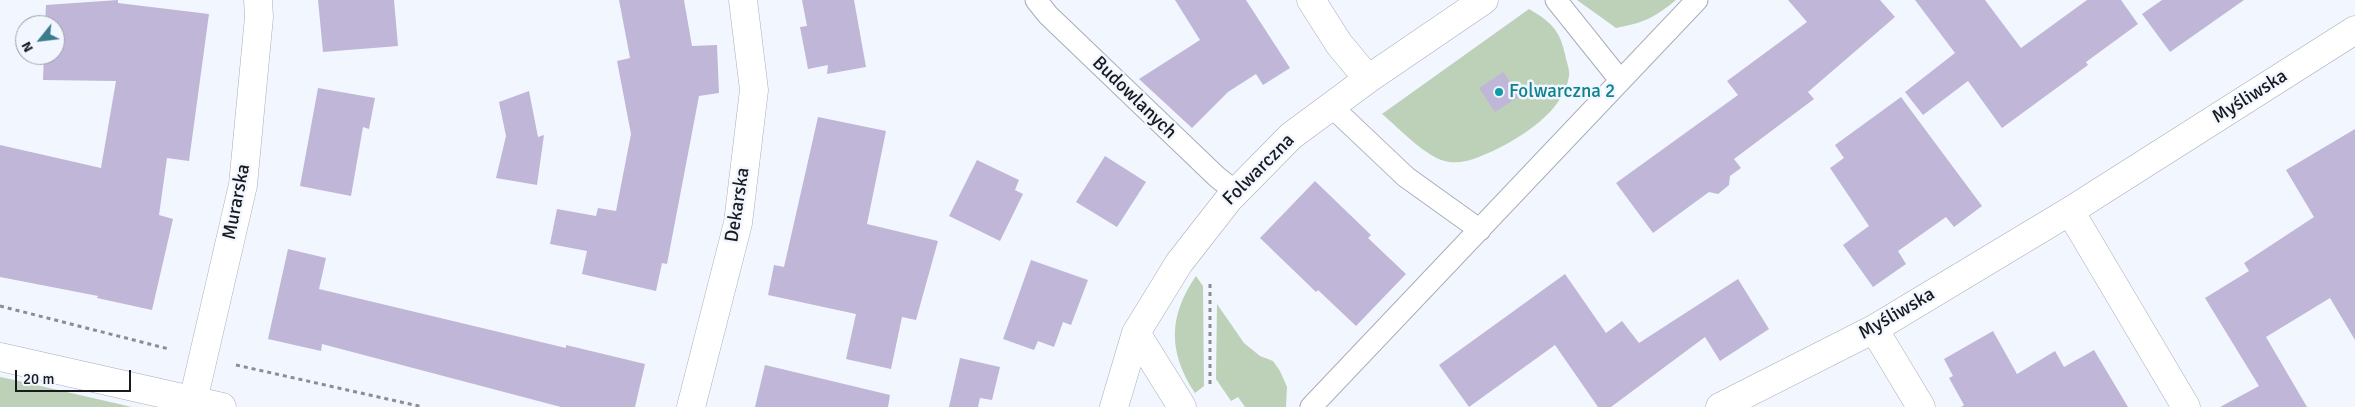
<!DOCTYPE html>
<meta charset="utf-8">
<style>
body{margin:0}
#map{position:relative;width:2355px;height:407px;overflow:hidden;background:#f2f6ff;font-family:Signika,sans-serif}
canvas{display:block}
.north{position:absolute;left:15px;top:15px;width:50px;height:50px;box-sizing:border-box;background:#f2f6ff;border:1px solid #9b9ea5;border-radius:50%;rotate:241deg;font-size:14px;font-weight:700;line-height:20px;text-align:center;color:#181a1e}
.north::after{content:'';display:block;margin:auto;width:18px;height:22px;background:#397d8c;clip-path:polygon(50% 0,100% 100%,50% 72%,0 100%)}
.scale{position:absolute;left:15px;top:370px;width:116px;height:22px;box-sizing:border-box;border:2px solid #181a1e;border-top:0;padding-left:6px;font-size:15px;line-height:18px;white-space:nowrap;color:#181a1e;-webkit-text-stroke:4px #f2f6ff;paint-order:stroke}
</style>
<div id="map">
<canvas width="2355" height="407"></canvas>
<div class="north">N</div>
<div class="scale">20 m</div>
</div>
<script>
const ctx = document.querySelector('canvas').getContext('2d');
ctx.lineJoin = 'round';
function fill(path, color) {
  ctx.fillStyle = color;
  ctx.fill(path, 'evenodd');
}
function strokePath(path, color, width, dash) {
  ctx.strokeStyle = color;
  ctx.lineWidth = width;
  ctx.lineCap = dash ? 'butt' : 'round';
  ctx.setLineDash(dash || []);
  ctx.stroke(path);
}
function write(font, color, halo, rows, align = 'center') {
  ctx.font = font + ' Signika,sans-serif';
  ctx.lineWidth = 5;
  ctx.setLineDash([]);
  ctx.textBaseline = 'middle';
  ctx.strokeStyle = halo;
  ctx.fillStyle = color;
  for (const [text, x, y, turn = 0] of rows) {
    ctx.save();
    ctx.translate(x, y);
    ctx.rotate((+turn || 0) * Math.PI / 180);
    ctx.textAlign = isNaN(turn) ? turn : align;
    if (halo) ctx.strokeText(text, 0, 0);
    ctx.fillText(text, 0, 0);
    ctx.restore();
  }
}
fill(new Path2D(`
 M1577 0H1676C1654 18 1643 23 1616 28Z
 M1529 9C1550 21 1560 30 1565 54 1566 60 1570 70 1569 76 1564 111 1522 137 1493 151 1478 157 1466 164 1449 162 1427 159 1399 128 1382 114Z
 M1196 276 1203 286 1204 386 1195 393C1168 352 1168 317 1196 276Z
 M1217 304 1244 343 1260 356 1273 361 1280 371 1287 387 1286 407H1245L1238 397 1231 401 1216 379Z
 M0 377 10 379 132 407H0Z`), '#bcd1b7');
fill(new Path2D(`
 M118 0V3L209 14 189 161 167 158 159 215 173 219 152 310 97 298 98 296 0 277V145L101 168 116 81 43 80 44 55H55V25H45L46 5Z
 M318 0H394L398 46 323 52Z
 M619 0H684L692 46 717 45 719 93 699 96 667 264 662 263 656 291 582 274 587 251 550 244 557 209 596 216 598 208 616 211 631 134 617 61 630 58Z
 M802 0H854L866 67 827 74 828 65 808 69 800 27 807 26Z
 M1175 0H1246L1290 68 1263 85 1256 74 1228 92 1192 128 1139 79 1200 40Z
 M1788 0H1880L1895 17 1808 92 1814 99 1734 159 1741 168 1730 176 1729 185 1718 194 1709 192 1653 233 1616 183 1738 95 1727 81 1807 22Z
 M1915 0H1985L2021 48 2087 0H2121L2138 24 2086 62 2088 65 2002 128 1968 81 1923 115 1905 92 1955 53Z
 M2162 0H2244L2170 52 2142 14Z
 M1503 72 1520 96 1495 112 1479 88Z
 M318 88 375 98 369 129 363 127 351 196 300 186Z
 M529 91 538 137 544 135 537 185 496 178 506 136 499 102Z
 M1901 97 1982 206 1954 227 1946 217 1898 251 1906 264 1873 287 1843 245 1869 226 1830 168 1844 158 1835 145Z
 M818 117 886 131 867 224 938 241 916 320 902 317 891 369 846 359 856 314 768 295 774 265 784 267Z
 M2355 129V340L2330 298 2266 337 2307 407H2220L2259 386 2205 298 2249 271 2244 263 2314 217 2286 170Z
 M1105 156 1146 182 1117 227 1076 202Z
 M977 160 1019 180 1015 190 1023 194 1000 241 949 216Z
 M1315 181 1371 235 1368 238 1406 274 1356 326 1318 290 1316 292 1260 238Z
 M288 249 326 258 319 289 566 348V345L645 364 635 407H561L322 344 321 351 268 339Z
 M1031 260 1088 280 1071 325 1063 322 1054 347 1038 341 1034 350 1003 339Z
 M1565 274 1606 333 1622 321 1639 343 1738 279 1769 329 1720 361 1705 337 1611 407H1598L1555 345 1469 407 1439 365Z
 M1993 331 2017 374 2055 351 2064 367 2094 350 2128 407H1961L1964 405 1949 378 1953 376 1944 359Z
 M960 358 1000 367 992 400 980 398 978 407H949Z
 M765 365 890 395 888 407H755Z`), '#c0b6d7');
const service = new Path2D(`
 M1036 0 1048 15 1217 177 1236 192
 M1556 0 1620 80
 M1331 106 1406 177 1480 230
 M1311 407 1697 0`);
const minor = new Path2D(`
 M1311 0 1339 44 1368 79
 M2070 211 2186 407
 M1874 329 1921 407
 M1136 333 1182 407
 M0 357 222 407
 M193 401 243 185 259 17 258 0
 M691 407 738 223 754 90 743 0
 M1114 407 1136 333 1179 263 1229 199 1291 136 1368 79 1484 0
 M1720 407 1874 329 2070 211 2355 30`);
strokePath(service, '#a8adb8', 23);
strokePath(minor, '#a8adb8', 29);
strokePath(new Path2D(`
 M0 306 169 349
 M236 365 423 407
 M1210 384V280`), '#8a8d94', 3, [4, 4]);
strokePath(service, '#fff', 21);
strokePath(minor, '#fff', 28);
for (const [x, y, r, color] of [
 [1499,92,5,"#0f9aa8"]
]) {
  const dot = new Path2D();
  dot.arc(x, y, r, 0, 2 * Math.PI);
  ctx.fillStyle = color;
  ctx.fill(dot);
  strokePath(dot, '#f2f6ff', 2);
}
write('19px', '#0d838f', '#f2f6ff', [
 ["Folwarczna 2",1509,92]
], 'left');
write('19px', '#181a1e', '#f2f6ff', [
 ["Myśliwska",2250,97,-32],
 ["Budowlanych",1134,98,44],
 ["Folwarczna",1259,170,-45],
 ["Murarska",237,202,-79],
 ["Dekarska",738,205,-81],
 ["Myśliwska",1897,314,-30]
]);
</script>
